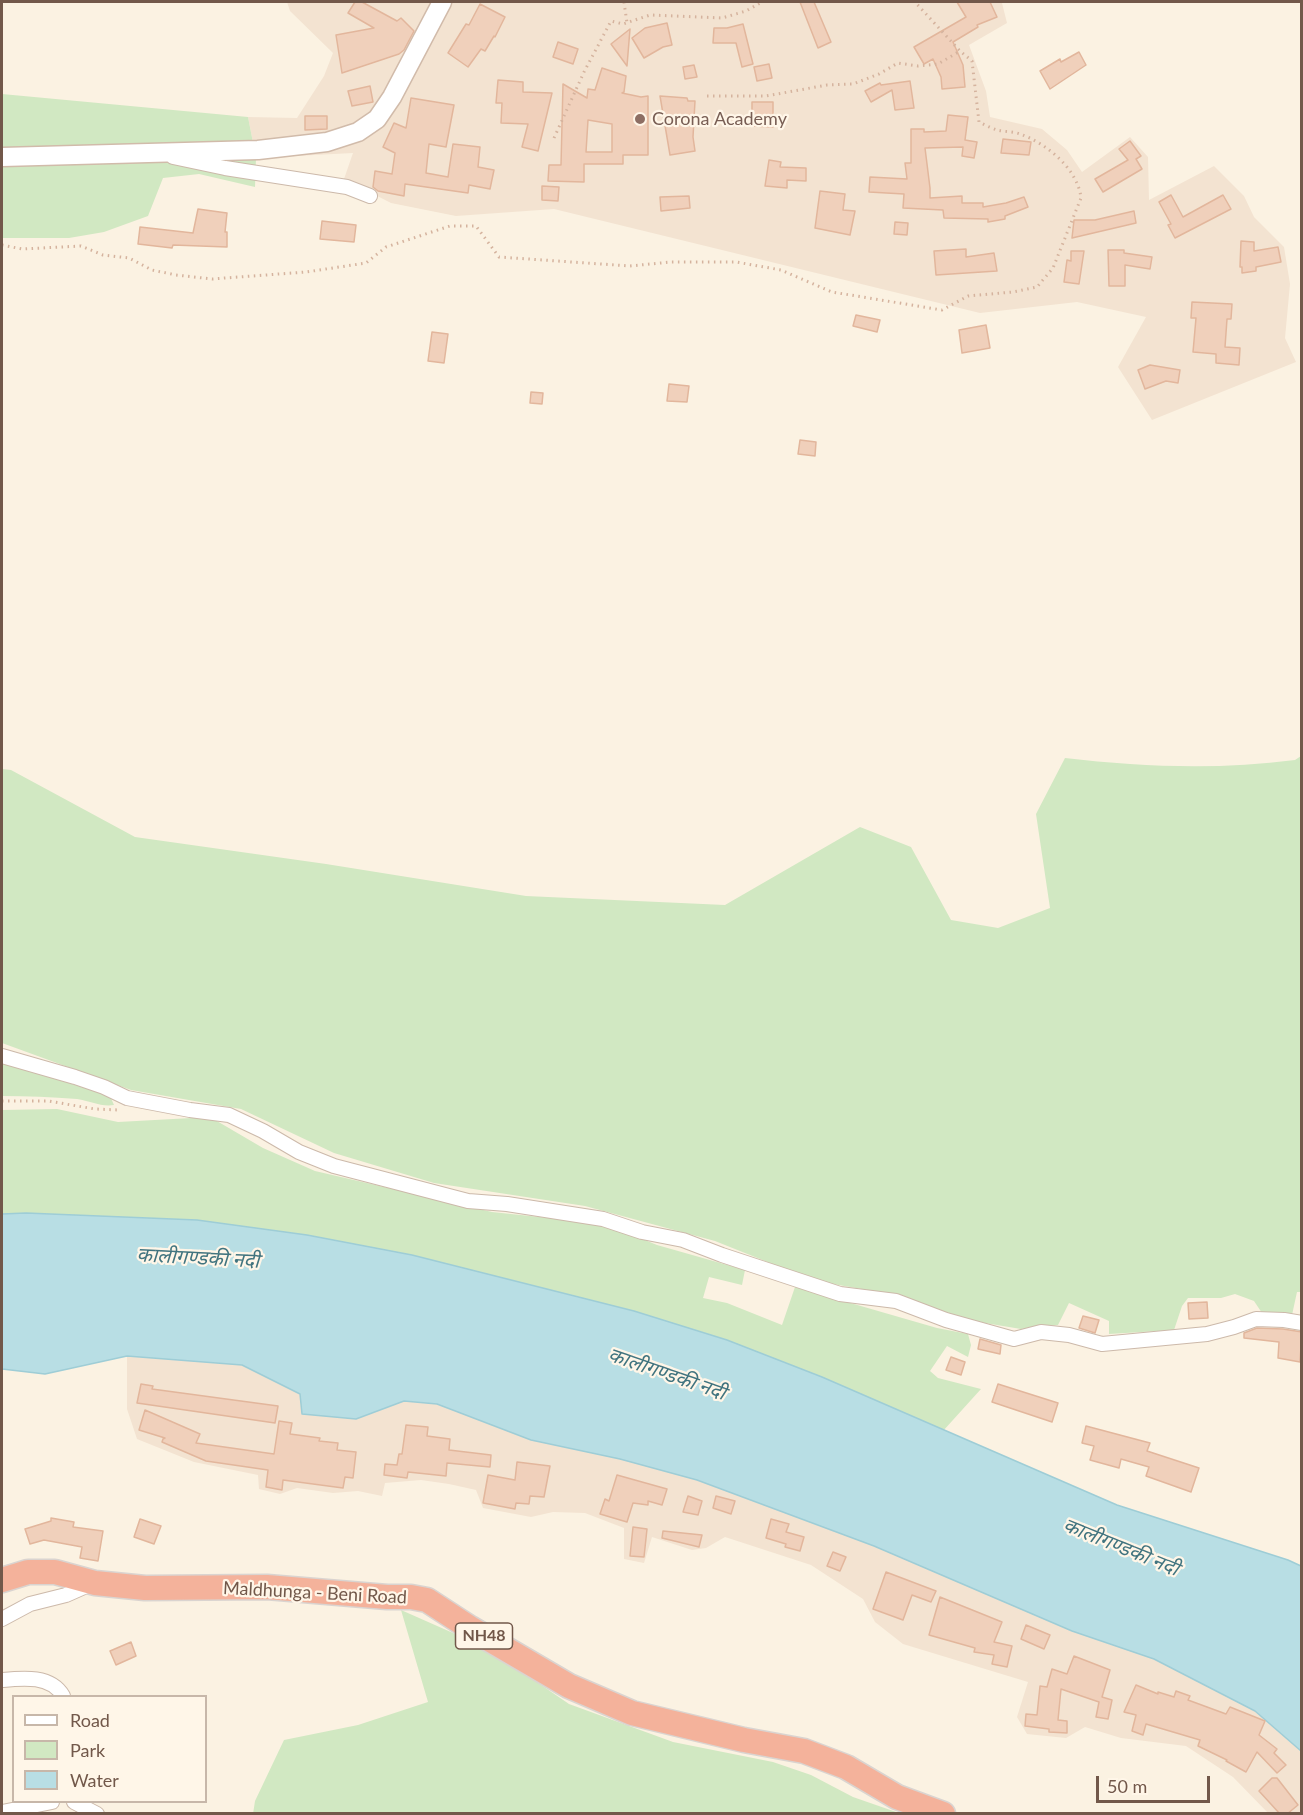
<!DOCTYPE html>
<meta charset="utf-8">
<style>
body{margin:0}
#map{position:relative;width:1303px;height:1815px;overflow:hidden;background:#fbf2e2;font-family:Lato,sans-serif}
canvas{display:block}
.frame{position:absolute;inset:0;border:3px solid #72584a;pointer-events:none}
.legend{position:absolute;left:12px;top:1695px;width:195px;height:108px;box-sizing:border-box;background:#fff6e8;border:2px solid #c7b7a9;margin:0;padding:8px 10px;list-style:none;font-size:18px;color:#72584a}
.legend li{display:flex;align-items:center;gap:12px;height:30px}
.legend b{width:30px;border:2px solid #c7b7a9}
.scale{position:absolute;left:1096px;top:1776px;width:114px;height:27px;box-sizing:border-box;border:3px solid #72584a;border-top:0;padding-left:8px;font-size:18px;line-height:21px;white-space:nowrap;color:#72584a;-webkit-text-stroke:4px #fff6e8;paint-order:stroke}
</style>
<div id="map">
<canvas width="1303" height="1815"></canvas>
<div class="frame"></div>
<ul class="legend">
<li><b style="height:8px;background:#fff"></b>Road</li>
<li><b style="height:16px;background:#d1e8c2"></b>Park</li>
<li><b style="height:16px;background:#b8dee4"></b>Water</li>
</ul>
<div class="scale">50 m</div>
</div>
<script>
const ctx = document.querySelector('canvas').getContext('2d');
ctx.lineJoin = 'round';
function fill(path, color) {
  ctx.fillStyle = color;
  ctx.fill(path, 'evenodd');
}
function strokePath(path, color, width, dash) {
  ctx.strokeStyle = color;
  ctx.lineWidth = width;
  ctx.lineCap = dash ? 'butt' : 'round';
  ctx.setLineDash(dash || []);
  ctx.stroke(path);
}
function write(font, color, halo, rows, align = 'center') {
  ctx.font = font + ' Lato,"Noto Sans Devanagari",sans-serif';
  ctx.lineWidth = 4.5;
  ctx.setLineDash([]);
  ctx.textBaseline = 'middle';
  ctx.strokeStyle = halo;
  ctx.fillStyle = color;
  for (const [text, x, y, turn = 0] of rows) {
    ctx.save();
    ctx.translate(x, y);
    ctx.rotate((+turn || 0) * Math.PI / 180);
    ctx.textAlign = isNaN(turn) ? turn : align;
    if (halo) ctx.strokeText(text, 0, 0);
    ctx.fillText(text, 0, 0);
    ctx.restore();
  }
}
fill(new Path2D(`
 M287 2H1000L1002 3 1007 23 969 45 986 91 990 117 1042 129 1067 150 1082 172 1130 137 1148 157 1149 200 1214 166 1244 196 1254 217 1284 247 1290 284 1285 338 1296 362 1152 420 1118 367 1146 317 1077 302 980 313 554 209 456 216 391 203 344 179 353 153 256 158 248 117 297 118 324 76 333 53 290 11Z
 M127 1356 242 1365 356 1419 404 1401 437 1404 531 1440 620 1459 697 1480 874 1546 1072 1631 1154 1659 1255 1711 1301 1751V1813H1268L1233 1777 1186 1746 1121 1738 1085 1727 1066 1738 1027 1734 1017 1717 1028 1682 903 1644 875 1622 863 1599 811 1565 725 1537 706 1548 692 1550 652 1537 644 1563 624 1559V1528L585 1513 553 1512 531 1517 483 1508 476 1490 449 1484 421 1480 385 1483 382 1496 358 1491 333 1493 297 1488 280 1494 259 1489 258 1475 194 1462 137 1439 127 1409Z`), '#f3e3d1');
fill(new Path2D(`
 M2 94 248 117 256 158 255 187 199 174 163 178 148 216 104 232 69 238H2Z
 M1301 756 1302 1292H1297L1292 1315 1262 1313 1254 1301 1235 1294 1221 1298H1188L1182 1306 1174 1330 1109 1334V1321L1069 1303 1058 1325 1021 1329 967 1320 897 1295 815 1281 715 1241 585 1206 434 1183 334 1153 241 1109 131 1090 2 1043V769L11 770 135 837 326 864 526 896 725 905 860 827 911 847 951 920 998 928 1050 908 1036 814 1065 758C1142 767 1218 770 1295 760Z
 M2 1062 110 1096 114 1105C101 1107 90 1101 77 1099 52 1097 27 1096 2 1096Z
 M57 1109 118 1122 210 1117 263 1148 315 1171 492 1212 606 1224 657 1245 745 1270 742 1285 709 1277 703 1298 727 1303 782 1325 795 1287 937 1328 968 1334 971 1345 968 1357 947 1346 930 1371 938 1378 981 1389 943 1431 822 1377 727 1340 634 1311 412 1255 307 1235 197 1220 26 1213 2 1214V1110Z
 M401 1610 487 1648 569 1704 673 1742 773 1762 811 1775 853 1797 899 1813 253 1814 255 1801 284 1740 358 1725 428 1702Z`), '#d1e8c2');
const water = new Path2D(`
 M26 1213 197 1220 307 1235 412 1255 634 1311 727 1340 822 1377 1117 1505 1288 1560 1301 1566V1751L1255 1711 1154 1659 1072 1631 874 1546 697 1480 620 1459 531 1440 437 1404 404 1401 356 1419 302 1414 300 1394 242 1365 127 1356 45 1374 2 1369V1214Z`);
fill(water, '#b8dee4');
strokePath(water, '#9ecdd6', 1.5);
const building = new Path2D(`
 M355 2H362L397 21 401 18 414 31 404 50 399 54 342 73 336 35 374 28 348 13Z
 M800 2H814L831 42 818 48Z
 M957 2H990L997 17 977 25 978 27 953 42 963 65 965 87 942 89 941 77 933 59 924 64 914 47 966 17Z
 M480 4 505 17 495 37 494 36 485 51 481 49 468 67 448 53 466 24 469 25Z
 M667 23 672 45 663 47 644 58 632 38 645 28Z
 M743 24 753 64 742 67 736 43H713L714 28H727Z
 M630 29 627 66 611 44Z
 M558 42 578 49 573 64 553 57Z
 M1079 52 1086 65 1050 89 1040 71 1060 59 1061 62Z
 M769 64 772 78 757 81 754 67Z
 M694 65 697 77 685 79 683 67Z
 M602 68 626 76 624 92 622 93 641 97 648 96V155H623V164H584V182L548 181 549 165H561L563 84 587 98 588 89 595 90ZM588 120 612 124V152H586Z
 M498 80 523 82V92L552 93 538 151 522 147 528 124 501 123 502 103H496Z
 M910 81 914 108 895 110 892 90 871 102 865 91 880 83 881 85Z
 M370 86 373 102 352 106 348 91Z
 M660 96 687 98 688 101H695L693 137 695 151 670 155Z
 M411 98 454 105 446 147 429 144 426 173 448 177 453 144 480 147 478 167 494 170 490 189 469 185 468 193 405 184 404 196 378 191 373 187 375 171 392 174 395 153 383 147 394 123 406 128Z
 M752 102H773V127L752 126Z
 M948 115 968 117 965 140 977 142 974 158 962 156 963 147 925 148 930 188V198L962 196V203H983V207L1006 203 1024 197 1028 207 1005 216V219L988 222V219L944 218 943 210 903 208 904 194 869 192 870 177 907 179 905 163H911V129H924V132L946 131Z
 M305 116H327V129L305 130Z
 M1003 139 1031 142 1029 155 1001 153Z
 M1130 141 1141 156 1136 159 1142 169 1103 192 1095 179 1128 160 1119 149Z
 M769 160 781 162 780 167 806 168V181L787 180V188L765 186Z
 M542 186 559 187 558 201 542 200Z
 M820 191 845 194 843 210 855 211 850 235 815 228Z
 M1171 195 1183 217 1223 195 1231 209 1175 238 1168 225 1171 224 1159 202Z
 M689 196 690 208 661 211 660 197Z
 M198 209 227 213 225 232H227V247L173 245 172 248 138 244 140 227 193 233Z
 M1134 211 1136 223 1072 238 1074 220H1095Z
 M322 221 356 225 354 242 320 239Z
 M895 222 908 223 907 235 894 234Z
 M1241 241 1254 242V251L1278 247 1281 262 1256 267V271L1242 273V267H1240Z
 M966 249V257L994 253 997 271 936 275 934 251Z
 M1108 250H1124V253L1152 257 1150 269 1125 265V286H1109Z
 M1071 251H1084L1079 284 1064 282 1067 260 1071 261Z
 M1192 302 1232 304 1231 319H1227L1225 347 1240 348 1239 365 1216 363V354L1193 352 1196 318H1191Z
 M856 315 880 320 877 332 853 326Z
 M986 325 990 348 962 353 959 330Z
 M432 332 448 334 444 363 428 361Z
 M1150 365 1180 370 1178 383 1166 381 1145 389 1138 370Z
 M669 384 689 386 687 402 667 401Z
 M531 392 543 393 542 404 530 403Z
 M800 440 816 442 815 456 798 454Z
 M1207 1302 1208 1318 1189 1319 1188 1303Z
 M1083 1316 1099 1320 1095 1333 1079 1328Z
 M1257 1328 1283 1329 1302 1332 1300 1362 1278 1358 1279 1342 1244 1338V1333Z
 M980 1339 1001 1345 1000 1354 978 1349Z
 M951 1357 965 1362 961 1375 946 1370Z
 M141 1384 153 1386 152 1389 278 1406 275 1423 137 1403Z
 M998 1384 1058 1403 1052 1422 992 1402Z
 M145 1410 200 1434 196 1443 274 1454 279 1421 292 1423 290 1434 320 1438 319 1441 338 1443 337 1450 356 1452 353 1478 345 1477 343 1488 283 1480 282 1490 266 1487 268 1470 206 1461 162 1442 163 1439 165 1438 139 1430Z
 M406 1425 428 1427 427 1436 450 1439 449 1450 491 1455 490 1467 447 1463 446 1476 408 1472 407 1478 384 1475 385 1464 397 1465 399 1454H402Z
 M1086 1426 1150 1443 1147 1451 1199 1468 1191 1492 1146 1476 1149 1467 1121 1459 1119 1468 1090 1460 1094 1446 1082 1443Z
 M517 1462 550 1466 544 1497 530 1496 529 1504 516 1503 515 1509 483 1503 488 1475 515 1480Z
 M617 1475 667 1489 662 1505 648 1501V1505L633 1503 627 1522 600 1514 605 1499 609 1501Z
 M688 1496 702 1501 698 1515 683 1512Z
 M716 1496 735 1501 731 1514 713 1508Z
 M51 1518 74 1522 73 1527 103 1531 98 1561 80 1558 82 1547 44 1540 30 1544 25 1529 51 1521Z
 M140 1519 161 1526 154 1544 134 1537Z
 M771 1519 789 1524 786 1532 804 1537 800 1551 785 1547 786 1544 766 1538Z
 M633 1527 647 1529 644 1557 630 1556Z
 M663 1531 702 1535 699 1547 662 1538Z
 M833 1552 846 1557 840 1571 827 1566Z
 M886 1572 936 1591 931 1602 912 1595 903 1620 873 1609Z
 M940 1597 1002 1622 994 1642 1012 1646 1007 1667 992 1664 994 1655 974 1652 975 1648 929 1635Z
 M1026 1625 1050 1635 1044 1649 1021 1639Z
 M131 1642 136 1656 116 1665 110 1651Z
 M1074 1656 1110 1670 1102 1697 1112 1700 1108 1719 1096 1717 1099 1702 1061 1689 1058 1720 1067 1721V1733L1049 1732V1729L1025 1726 1026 1714 1037 1715 1040 1686 1047 1687 1052 1669 1067 1674Z
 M1136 1685 1158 1694V1692L1174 1697 1176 1691 1190 1696 1188 1700 1226 1714 1230 1707 1265 1721 1259 1735 1277 1749 1274 1753 1286 1765 1277 1773 1257 1752 1246 1772 1226 1761 1227 1760 1198 1746 1200 1740 1146 1724 1143 1735 1132 1731 1136 1715 1124 1712Z
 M1272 1778H1277L1298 1805 1287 1814H1280L1259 1791Z`);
fill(building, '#f0d0bb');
strokePath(building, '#e2b69c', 1.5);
const street = new Path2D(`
 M173 157 225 168 347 187 370 196
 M2 1056 75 1077 104 1087 127 1098 190 1110 229 1115 263 1131 299 1152 334 1166 468 1201 507 1204 603 1219 642 1232 683 1240 722 1255 840 1294 896 1301 946 1320 1014 1339 1041 1332 1069 1335 1102 1344 1207 1334 1234 1327 1256 1319 1284 1320 1302 1323
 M2 1619 30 1604 66 1595 93 1583
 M2 1680C23 1678 51 1675 63 1696
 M74 1802 97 1814
 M2 1812 52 1802`);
const secondary = new Path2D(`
 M2 157 258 150 327 142 358 132 377 119 392 97 442 2`);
const highway = new Path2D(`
 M2 1580 28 1572H55L95 1583 145 1588 267 1587 387 1597H411L427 1600 470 1628 569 1686 632 1713 744 1740 804 1751 846 1767 897 1797 943 1814`);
strokePath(street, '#ccb9aa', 16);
strokePath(secondary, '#d1bbaa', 21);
strokePath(highway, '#dad4d0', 27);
strokePath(new Path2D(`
 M624 2 627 23
 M707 96H766L827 85 853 84 879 74 898 63 918 66 938 64 960 51
 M554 138 584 72 611 21 623 24 650 15 722 18 746 11 762 2
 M2 245 22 249 81 246 103 255 129 258 152 270 176 275 212 279 306 272 366 263 386 247 450 226H476L499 257 630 266 671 262H736L781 270 832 292 942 310 968 296 1013 292 1037 287 1053 268 1081 198C1078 169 1046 143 1020 134 1012 131 1004 132 997 130 991 128 985 125 979 122L972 61 960 51 915 2
 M2 1101H48L95 1109 119 1110`), '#d5b39e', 3, [1.5, 4.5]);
strokePath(street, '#fff', 14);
strokePath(secondary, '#fff', 18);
strokePath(highway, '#f4b29b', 24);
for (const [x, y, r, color] of [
 [640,119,6,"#8d6e63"]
]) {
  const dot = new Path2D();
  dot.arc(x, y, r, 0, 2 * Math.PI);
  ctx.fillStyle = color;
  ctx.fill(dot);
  strokePath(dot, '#fff6e8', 2);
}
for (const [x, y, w] of [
 [484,1636,57]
]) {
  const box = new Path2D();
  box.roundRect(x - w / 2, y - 13, w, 26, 4.5);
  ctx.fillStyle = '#fff6e8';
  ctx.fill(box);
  strokePath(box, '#72584a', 1.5);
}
write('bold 16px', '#72584a', null, [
 ["NH48",484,1636]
]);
write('18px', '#785e54', '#fff6e8', [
 ["Corona Academy",652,119]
], 'left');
write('18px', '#72584a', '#fff6e8', [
 ["Maldhunga - Beni Road",315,1593,3]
]);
write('italic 20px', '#41747f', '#fff6e8', [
 ["कालीगण्डकी नदी",198,1258,3],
 ["कालीगण्डकी नदी",667,1374,19],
 ["कालीगण्डकी नदी",1121,1547,22]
]);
</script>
